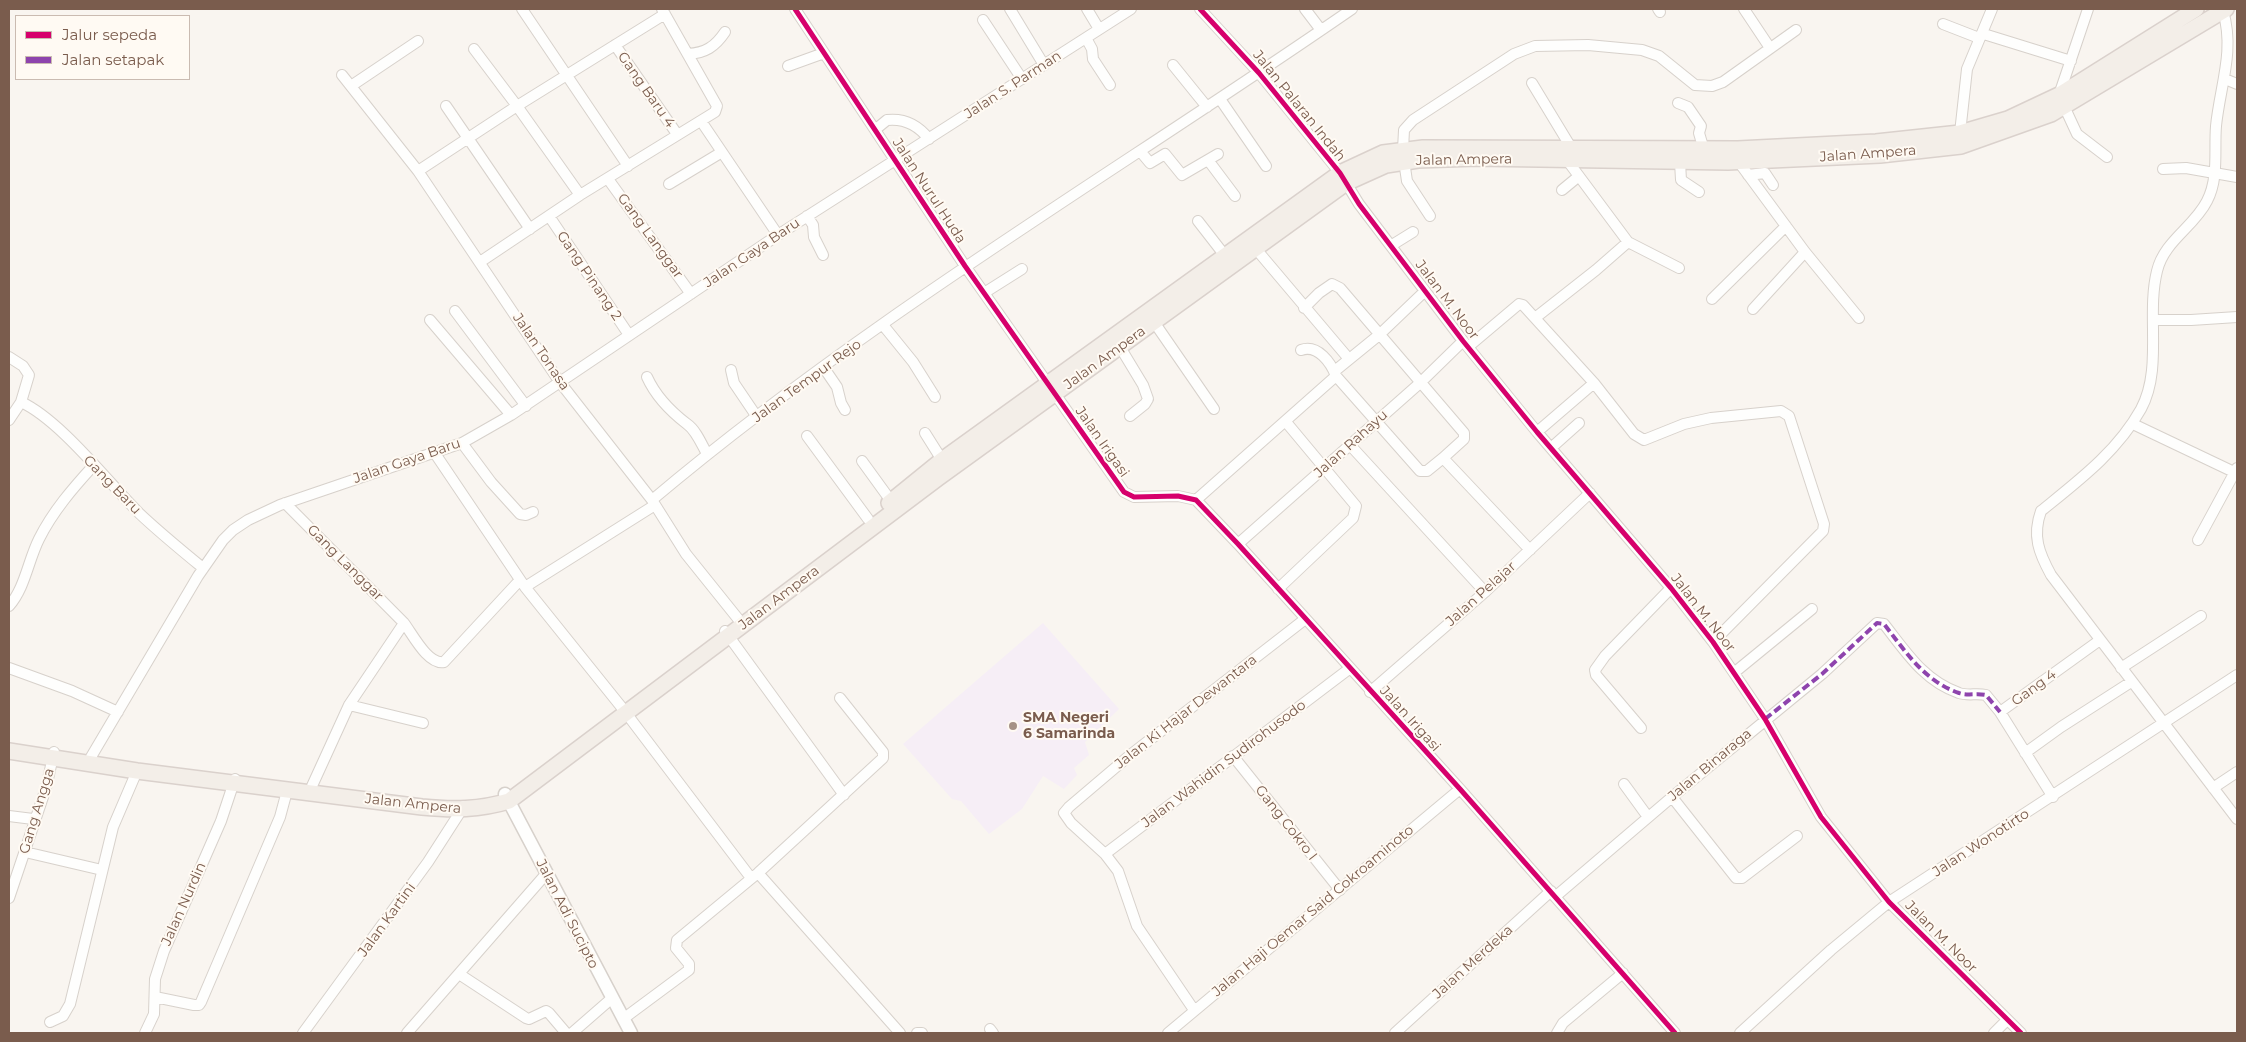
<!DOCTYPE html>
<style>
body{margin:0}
#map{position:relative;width:2246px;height:1042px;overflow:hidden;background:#f9f5f0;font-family:Montserrat,sans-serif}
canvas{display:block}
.frame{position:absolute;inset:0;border:10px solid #7a5c4d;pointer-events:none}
.legend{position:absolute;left:15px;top:15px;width:175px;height:65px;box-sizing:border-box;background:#fffaf3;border:1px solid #cabbb1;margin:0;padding:6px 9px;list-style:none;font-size:15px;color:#7a5c4d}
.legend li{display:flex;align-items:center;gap:10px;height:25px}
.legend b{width:25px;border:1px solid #cabbb1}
</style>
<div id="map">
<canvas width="2246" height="1042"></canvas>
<div class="frame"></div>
<ul class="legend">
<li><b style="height:6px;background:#d6006c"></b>Jalur sepeda</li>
<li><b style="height:6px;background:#8e44ad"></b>Jalan setapak</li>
</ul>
</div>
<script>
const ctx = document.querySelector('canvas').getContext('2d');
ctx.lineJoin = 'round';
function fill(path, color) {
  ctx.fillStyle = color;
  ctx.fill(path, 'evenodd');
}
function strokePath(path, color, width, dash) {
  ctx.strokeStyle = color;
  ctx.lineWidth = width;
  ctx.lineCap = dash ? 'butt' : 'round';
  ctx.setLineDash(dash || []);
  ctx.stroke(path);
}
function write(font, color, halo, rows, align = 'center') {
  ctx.font = font + ' Montserrat,sans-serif';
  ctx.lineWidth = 4;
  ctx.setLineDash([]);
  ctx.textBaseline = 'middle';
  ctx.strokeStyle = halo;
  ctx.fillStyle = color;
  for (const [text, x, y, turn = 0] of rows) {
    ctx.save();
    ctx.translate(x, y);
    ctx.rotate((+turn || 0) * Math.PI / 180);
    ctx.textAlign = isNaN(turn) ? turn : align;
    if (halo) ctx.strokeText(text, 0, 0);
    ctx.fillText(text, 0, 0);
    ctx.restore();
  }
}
fill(new Path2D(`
 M1043 623 1119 709 1085 742 1089 755 1074 768 1077 775 1064 789 1043 776 1022 809 989 834 961 801 952 799 903 744Z`), '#f6eef6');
const minor = new Path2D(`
 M522 9 628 166
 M795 9 965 266 1124 492 1134 497 1178 496 1196 500 1238 544 1460 789 1675 1033
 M1010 9 1044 65
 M1087 9 1099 29
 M1200 9 1259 73 1340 173 1359 204 1463 341 1537 432 1671 588 1713 642 1765 719 1821 817 1889 902 2021 1033
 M1305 9 1321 30
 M1658 9 1660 12
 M1744 9 1770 48
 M2223 11C2235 51 2220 86 2216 126 2214 151 2219 178 2207 201 2194 227 2164 241 2157 271 2146 315 2163 368 2141 409 2117 452 2078 481 2041 511 2032 536 2039 553 2051 575L2237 819
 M983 20 1022 79
 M1943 24 1979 38
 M1987 35 2071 61
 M1086 38 1092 49 1093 59 1110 85
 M615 45 677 134
 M474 49 517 106 580 195
 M688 54C705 53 715 47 725 32
 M1173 65 1207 107
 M788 66 824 53
 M342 75 418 171 559 381 652 500 686 554 743 625
 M2225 79 2237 84
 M1532 83 1572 149
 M351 86 418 41
 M2059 95 2088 9
 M1220 99 1266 166
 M1678 103 1688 107 1701 126 1699 133 1704 150
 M446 106 530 229
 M2064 106 2077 134 2107 157
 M701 121 778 235
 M876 129 887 120C905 118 918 125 929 139
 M1960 133 1967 69 1992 9
 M1403 150 1404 130 1413 120 1514 54 1535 46 1588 45 1642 50 1659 56 1695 85 1712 86 1723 82 1796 30
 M1140 151 1150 163 1165 154 1182 175 1218 154
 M1208 160 1235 196
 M1567 160 1628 242 1679 268
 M1404 161 1407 181 1430 216
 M1738 161 1805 252 1859 318
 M1680 162 1681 180 1699 192
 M2163 169 2186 168 2237 177
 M418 171 517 106 665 14
 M1748 175 1765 173 1773 185
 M608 179 691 294
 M669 184 722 152
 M1562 190 1579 176
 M549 216 629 335
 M807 216 813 225 814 237 823 255
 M1198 221 1226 257
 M1392 245 1413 232
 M1256 249 1349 359
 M480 262 580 195 715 112 717 106 662 9
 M984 293 1022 269
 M1712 299 1786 226
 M1304 308 1319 293 1332 284 1340 288 1464 433V439L1443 458
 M1753 309 1805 252
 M455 311 526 406
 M1535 318 1596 270 1628 242
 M430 320 511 415
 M2153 320H2191L2237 317
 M1154 322 1214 409
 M883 325 913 362 935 397
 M1120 347 1143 385 1148 399 1145 404 1130 416
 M1468 347 1519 304 1523 305 1594 383 1634 434 1644 440 1684 424 1711 418 1781 411 1789 416 1824 524 1823 531 1713 642
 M1301 350C1318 344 1331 363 1336 376L1420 471H1427L1443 458 1530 550
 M9 357 23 366 29 375 21 402 9 420
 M824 368 837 387 841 403 845 410
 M731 370 734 383 757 417
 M1336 370 1379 335 1425 291
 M647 377C656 397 670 411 687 424 696 430 702 445 707 454
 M21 402C60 420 107 481 139 513 159 532 181 550 203 568
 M2133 424 2236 473
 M1537 432 1594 383
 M925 433 942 460
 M807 436 868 519
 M462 443 491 482 520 514 526 515 533 512
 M1350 445 1485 592
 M1551 448 1579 423
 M434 452 525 587 655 505
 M862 461 891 501
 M652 500C870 316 1118 171 1352 9
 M1196 500 1336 376
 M285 503 404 623
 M2198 540 2237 468
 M1238 544 1420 383 1463 341
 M525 587 623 709 751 878
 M1278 589 1353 518 1356 506 1286 422
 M9 606C25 588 28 561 39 539 53 511 73 488 94 465
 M725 631 844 795
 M9 668 72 691 118 712
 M2121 668 2201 616
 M1735 672 1812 609
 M1370 692 1485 592 1590 493
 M349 705 423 723
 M1641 728 1596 675 1595 670 1605 656 1671 588
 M2025 753 2061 727 2131 682
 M1233 756 1340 890
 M91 757 198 576 223 540 233 530 248 520 280 505 462 443 511 415 778 235 1131 9
 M1624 784 1648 817
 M312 786 349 705 404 623C413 635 428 665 444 662L520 580
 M2213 788 2237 772
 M1672 797 1736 878H1742L1797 836
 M2053 797 2000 712 2100 640
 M9 816 33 819
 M25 852 102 870
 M1105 854 1349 669
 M758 873 900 1033
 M1556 896 1672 797 1822 674 1877 623 1884 624C1906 652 1924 681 1959 693 1967 696 1977 693 1986 695L2000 712
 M9 898 46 788 54 752
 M459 974 526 1018 529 1019 546 1011 549 1013 566 1033
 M155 997 194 1005H199L201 1002 280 817 287 791
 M1194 1010 1137 926 1118 871 1105 854 1071 823 1064 813 1069 807 1129 756 1304 620
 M623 1019 689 970V964L676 948 677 940 758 873 883 758V752L840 698
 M50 1022 63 1016 70 1004 113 827 137 771
 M990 1029 993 1033
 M145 1033 154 1014 155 979 164 951 221 821 235 779
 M303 1033 428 862 464 806
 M407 1033 546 874
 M572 1033 611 999
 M917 1033H922
 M1168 1033 1460 789
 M1395 1033 1551 891
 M1557 1033 1563 1023 1623 973
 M1740 1033 1831 950 1889 902 2237 675
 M1994 1033 2007 1020`);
const tertiary = new Path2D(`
 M505 794 631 1033`);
const primary = new Path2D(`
 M889 503 942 460 1340 173 1383 153 1423 148 1738 149 1876 142 1960 133 2008 119 2059 95 2196 9
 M9 751 137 771 422 807C453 810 479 810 509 801L938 478 1346 183 1386 165 1418 160 1477 158 1728 162 1880 155 1961 146 2051 114 2226 9`);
strokePath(minor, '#d7d1cb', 12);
strokePath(tertiary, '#d7d1cb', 15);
strokePath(primary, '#dad1cc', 18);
strokePath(minor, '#fefefd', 10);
strokePath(tertiary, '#fefefd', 12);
strokePath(primary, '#f3eee8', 15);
strokePath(new Path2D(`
 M1765 719 1822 674 1877 623 1884 624C1906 652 1924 681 1959 693 1967 696 1977 693 1986 695L2000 712`), '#8e44ad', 4, [8, 4]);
strokePath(new Path2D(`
 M795 9 965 266 1124 492 1134 497 1178 496 1196 500 1238 544 1460 789 1675 1033
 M1200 9 1259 73 1340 173 1359 204 1463 341 1537 432 1671 588 1713 642 1765 719 1821 817 1889 902 2021 1033`), '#d6006c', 5);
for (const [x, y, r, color] of [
 [1013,726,5,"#a69286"]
]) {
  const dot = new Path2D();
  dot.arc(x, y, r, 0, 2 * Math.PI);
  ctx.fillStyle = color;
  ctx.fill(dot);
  strokePath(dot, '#fffaf3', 2);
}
write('14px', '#7a5c4d', '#fffaf3', [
 ["Jalan S. Parman",1013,85,-33],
 ["Gang Baru 4",646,90,55],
 ["Jalan Palaran Indah",1299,106,51],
 ["Jalan Ampera",1868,154,-4],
 ["Jalan Ampera",1464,160,-1],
 ["Jalan Nurul Huda",929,191,57],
 ["Gang Langgar",650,236,54],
 ["Jalan Gaya Baru",752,253,-34],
 ["Gang Pinang 2",589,276,56],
 ["Jalan M. Noor",1447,300,53],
 ["Jalan Tonasa",541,352,56],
 ["Jalan Ampera",1105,358,-36],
 ["Jalan Tempur Rejo",807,381,-36],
 ["Jalan Irigasi",1102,442,55],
 ["Jalan Rahayu",1351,444,-42],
 ["Jalan Gaya Baru",407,461,-19],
 ["Gang Baru",112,485,46],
 ["Gang Langgar",345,563,45],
 ["Jalan Pelajar",1481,594,-42],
 ["Jalan Ampera",779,598,-37],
 ["Jalan M. Noor",1703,613,52],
 ["Gang 4",2034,688,-36],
 ["Jalan Ki Hajar Dewantara",1186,712,-38],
 ["Jalan Irigasi",1410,719,48],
 ["Jalan Wahidin Sudirohusodo",1224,764,-37],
 ["Jalan Binaraga",1710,765,-40],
 ["Jalan Ampera",413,804,6],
 ["Gang Angga",37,811,-73],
 ["Gang Cokro I",1286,823,52],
 ["Jalan Wonotirto",1981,843,-33],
 ["Jalan Nurdin",184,904,-66],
 ["Jalan Haji Oemar Said Cokroaminoto",1313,911,-40],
 ["Jalan Adi Sucipto",567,914,63],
 ["Jalan Kartini",387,920,-54],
 ["Jalan M. Noor",1941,937,45],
 ["Jalan Merdeka",1473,962,-42]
]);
write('bold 14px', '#7a5c4d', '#fffaf3', [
 ["SMA Negeri",1023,718],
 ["6 Samarinda",1023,734]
], 'left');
</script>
